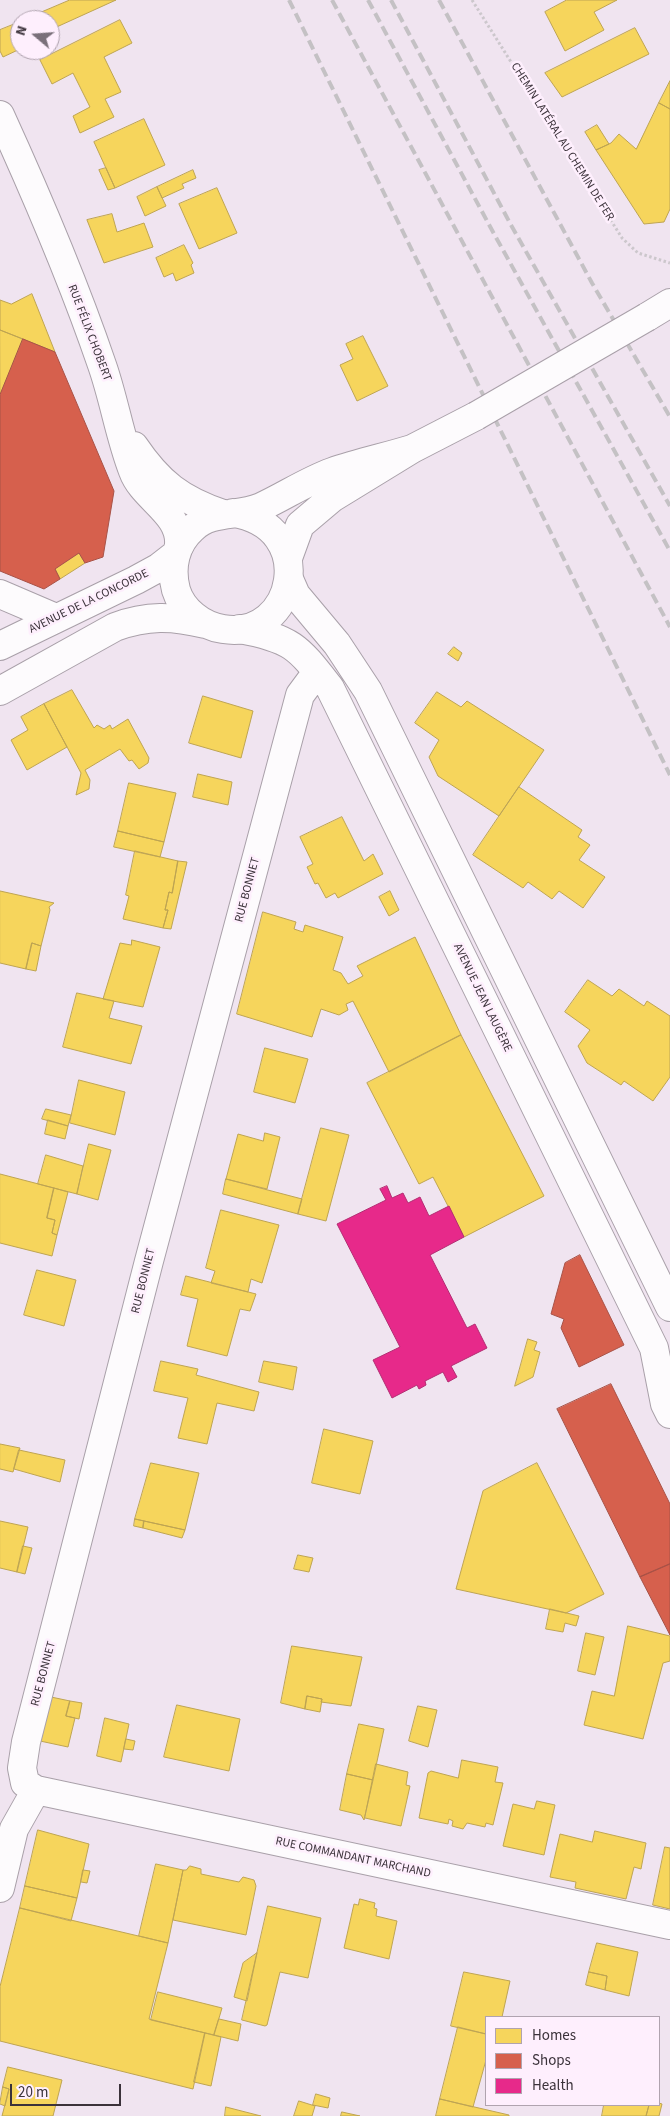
<!DOCTYPE html>
<meta charset="utf-8">
<style>
body{margin:0}
#map{position:relative;width:670px;height:2116px;overflow:hidden;background:#f0e4f0;font-family:"Source Sans 3",sans-serif}
canvas{display:block}
.legend{position:absolute;left:485px;top:2016px;width:175px;height:90px;box-sizing:border-box;background:#feeffd;border:1px solid #b0a3af;margin:0;padding:6px 9px;list-style:none;font-size:15px;color:#3b323a}
.legend li{display:flex;align-items:center;gap:10px;height:25px}
.legend b{width:25px;border:1px solid #b0a3af}
.north{position:absolute;left:10px;top:10px;width:50px;height:50px;box-sizing:border-box;background:#feeffd;border:1px solid #b0a3af;border-radius:50%;rotate:288deg;font-size:14px;font-weight:700;line-height:20px;text-align:center;color:#3b323a}
.north::after{content:'';display:block;margin:auto;width:18px;height:22px;background:#7a707a;clip-path:polygon(50% 0,100% 100%,50% 72%,0 100%)}
.scale{position:absolute;left:10px;top:2084px;width:111px;height:22px;box-sizing:border-box;border:2px solid #3b323a;border-top:0;padding-left:6px;font-size:15px;line-height:18px;white-space:nowrap;color:#3b323a;-webkit-text-stroke:4px #feeffd;paint-order:stroke}
</style>
<div id="map">
<canvas width="670" height="2116"></canvas>
<ul class="legend">
<li><b style="height:14px;background:#f6d55c"></b>Homes</li>
<li><b style="height:14px;background:#d6604d"></b>Shops</li>
<li><b style="height:14px;background:#e7298a"></b>Health</li>
</ul>
<div class="north">N</div>
<div class="scale">20 m</div>
</div>
<script>
const ctx = document.querySelector('canvas').getContext('2d');
ctx.lineJoin = 'round';
function fill(path, color) {
  ctx.fillStyle = color;
  ctx.fill(path, 'evenodd');
}
function strokePath(path, color, width, dash) {
  ctx.strokeStyle = color;
  ctx.lineWidth = width;
  ctx.lineCap = dash ? 'butt' : 'round';
  ctx.setLineDash(dash || []);
  ctx.stroke(path);
}
function write(font, color, halo, rows, align = 'center') {
  ctx.font = font + ' "Source Sans 3",sans-serif';
  ctx.lineWidth = 5;
  ctx.setLineDash([]);
  ctx.textBaseline = 'middle';
  ctx.strokeStyle = halo;
  ctx.fillStyle = color;
  for (const [text, x, y, turn = 0] of rows) {
    ctx.save();
    ctx.translate(x, y);
    ctx.rotate((+turn || 0) * Math.PI / 180);
    ctx.textAlign = isNaN(turn) ? turn : align;
    if (halo) ctx.strokeText(text, 0, 0);
    ctx.fillText(text, 0, 0);
    ctx.restore();
  }
}
const homes = new Path2D(`
 M70 0H116L50 30V20H23Z
 M567 0H617L594 12 604 30 565 51 545 12Z
 M120 20 132 43 104 57 121 92 105 99 114 117 80 133 73 116 90 107 73 73 52 84 40 60Z
 M20 22V49L3 57 0 51V30Z
 M635 28 649 54 562 97 545 73Z
 M670 81V109L659 103Z
 M659 103 670 109V209L664 222 644 224 596 150 611 143 619 134 636 149Z
 M144 119 165 165 115 188 94 142Z
 M597 125 609 144 596 150 585 132Z
 M106 168 115 188 108 190 99 170Z
 M193 170 196 178 182 184 184 188 162 198 157 187Z
 M157 187 166 206 145 216 137 197Z
 M217 188 237 233 199 249 179 204Z
 M112 214 117 232 144 223 153 247 104 263 87 220Z
 M184 245 193 263 191 265 194 273 176 281 173 273 164 277 156 258Z
 M32 294 55 352 0 330V300L11 304Z
 M0 330 23 339 0 395Z
 M363 336 388 386 357 401 340 365 353 359 346 344Z
 M79 553 85 563 60 579 55 569Z
 M454 647 462 653 458 661 448 654Z
 M72 690 94 728 97 725 104 729 110 725 112 729 128 719 149 758 148 763 139 769 132 760 129 761 120 749 85 770 90 780 89 789 76 795 81 773 44 704Z
 M437 692 461 707 467 701 544 750 499 816 438 776 429 757 439 740 415 723Z
 M203 696 253 711 241 758 189 743Z
 M44 704 67 747 27 770 11 740 28 730 21 717Z
 M198 774 232 782 228 805 193 797Z
 M129 783 176 793 164 842 118 831Z
 M519 787 582 830 578 837 590 845 579 860 605 877 583 908 559 891 552 899 528 882 523 888 473 855Z
 M342 817 364 861 373 854 383 874 338 898 335 893 326 898 318 883 315 884 307 867 313 864 300 837Z
 M118 831 164 842 160 857 114 847Z
 M135 851 178 861 172 893 169 892 165 910H168L163 928 123 919 129 896 126 895Z
 M178 861 187 862 171 929 163 928 168 910H165L169 892 172 893Z
 M0 891 54 903 49 907 50 910 41 946 32 943 26 969 0 963Z
 M390 891 399 910 389 916 379 897Z
 M263 912 296 922 294 929 303 932 305 925 343 937 333 970 341 973 348 984 363 976 357 966 415 937 461 1035 389 1072 353 1001 346 1004 348 1010 339 1015 321 1009 312 1037 237 1014Z
 M132 940 160 947 143 1007 103 999 120 943 131 945Z
 M32 943 41 946 36 971 26 969Z
 M588 980 612 996 619 989 644 1006 647 1001 670 1016V1077L653 1101 624 1081 621 1085 587 1063 578 1046 590 1030 565 1012Z
 M77 993 114 1001 109 1018 142 1026 131 1064 63 1047Z
 M461 1035 544 1196 464 1237 433 1177 419 1184 367 1083Z
 M265 1048 308 1059 295 1103 254 1092Z
 M79 1080 125 1092 115 1135 70 1123Z
 M46 1109 71 1115 68 1126 42 1119Z
 M48 1120 68 1126 65 1139 45 1134Z
 M321 1128 349 1135 326 1221 298 1214Z
 M265 1133 280 1137 267 1189 226 1179 238 1134 263 1141Z
 M89 1144 111 1150 98 1200 77 1194Z
 M46 1155 83 1166 77 1194 38 1184Z
 M0 1174 54 1188 47 1218 55 1220 52 1233 57 1235 52 1256 0 1243Z
 M226 1179 302 1199 298 1214 223 1194Z
 M54 1188 68 1192 57 1235 52 1233 55 1220 47 1218Z
 M221 1210 279 1225 262 1283 251 1279 248 1292 211 1283 215 1271 206 1268Z
 M37 1270 76 1280 64 1326 24 1315Z
 M186 1276 256 1294 250 1311 240 1309 227 1356 187 1346 198 1299 181 1295Z
 M528 1339 537 1342 534 1350 540 1352 533 1377 515 1386Z
 M161 1361 198 1369 196 1375 259 1392 254 1411 217 1403 207 1444 178 1438 188 1398 154 1391Z
 M264 1361 297 1367 293 1390 259 1382Z
 M324 1429 373 1441 360 1494 312 1483Z
 M0 1444 20 1448 13 1472 0 1469Z
 M19 1450 65 1460 60 1482 14 1469Z
 M151 1463 199 1473 185 1530 135 1519Z
 M537 1463 604 1594 566 1613 456 1589 483 1491Z
 M135 1519 144 1521 143 1528 134 1526Z
 M0 1521 28 1527 17 1572 0 1568Z
 M144 1521 185 1530 182 1538 143 1528Z
 M23 1546 32 1548 25 1574 17 1572Z
 M298 1555 313 1558 309 1572 294 1569Z
 M550 1609 579 1616 576 1626 565 1623 563 1632 546 1629Z
 M628 1626 670 1636V1661L663 1663 643 1739 584 1725 592 1691 614 1696Z
 M586 1633 604 1637 595 1675 578 1671Z
 M292 1646 362 1657 351 1706 321 1702 322 1699 307 1696 305 1709 281 1703Z
 M307 1696 322 1699 320 1712 305 1709Z
 M51 1697 70 1701 66 1716 75 1718 68 1747 40 1741Z
 M70 1701 82 1703 79 1719 66 1716Z
 M177 1705 240 1719 229 1771 164 1757Z
 M418 1706 437 1710 428 1747 409 1741Z
 M105 1718 129 1724 121 1762 97 1756Z
 M359 1724 384 1729 373 1780 347 1774Z
 M126 1739 135 1741 133 1750 124 1749Z
 M462 1760 498 1767 495 1782 503 1783 493 1825 486 1823 485 1827 467 1823 463 1829 452 1826 453 1821 449 1819 448 1824 419 1818 428 1773 431 1771 458 1778Z
 M376 1764 408 1772 406 1785 410 1786 401 1826 365 1818Z
 M347 1774 373 1780 364 1820 361 1815 340 1810Z
 M537 1801 555 1805 544 1855 503 1846 513 1804 534 1809Z
 M38 1830 89 1844 77 1898 25 1886Z
 M595 1831 646 1843 641 1869 634 1867 626 1899 575 1888 576 1882 550 1877 560 1834 592 1842Z
 M665 1847 670 1848V1909L653 1905Z
 M156 1864 183 1870 168 1943 139 1936Z
 M190 1866 201 1869V1874L239 1882 243 1877 254 1880 256 1886 246 1935 173 1920 183 1870H186Z
 M83 1870 90 1871 87 1883 81 1882Z
 M25 1886 77 1898 71 1921 20 1908Z
 M360 1899 375 1903 374 1908 377 1909 376 1916 397 1921 389 1959 344 1948 354 1904 358 1905Z
 M268 1906 321 1918 308 1978 280 1972 267 2025 265 2026 242 2020Z
 M20 1908 168 1943 149 2019 205 2033 193 2089 0 2041V1987Z
 M597 1943 638 1952 629 1996 605 1990 607 1976 589 1972Z
 M257 1953 247 2001 234 1997 243 1963Z
 M464 1972 510 1981 502 2017H486V2034L451 2026Z
 M589 1972 607 1976 605 1990 586 1985Z
 M158 1992 222 2008 214 2035 151 2020Z
 M219 2019 241 2024 238 2041 214 2035Z
 M458 2027 486 2034V2060L473 2107 440 2099Z
 M205 2033 221 2037 211 2086 194 2082Z
 M8 2067 62 2080 53 2116H2L9 2089 3 2087Z
 M3 2087 9 2089 5 2106 0 2104Z
 M316 2094 330 2098 328 2108 313 2105Z
 M440 2099 509 2115V2116H436Z
 M299 2101 315 2106 312 2116H294Z
 M659 2103 662 2104 659 2116H646L649 2105Z
 M604 2105H649L646 2116H602Z
 M226 2107 261 2116H225Z
 M342 2112 360 2116H341Z`);
fill(homes, '#f6d55c');
strokePath(homes, '#bea452', 1);
const shops = new Path2D(`
 M23 339 55 352 114 491 103 557 85 563 79 553 55 569 60 579 44 589 0 571V395Z
 M580 1255 624 1345 579 1367 561 1328 564 1319 551 1314 565 1263Z
 M611 1384 670 1504V1564L640 1577 557 1409Z
 M670 1564V1635L640 1577Z`);
fill(shops, '#d6604d');
strokePath(shops, '#a85247', 1);
const health = new Path2D(`
 M387 1186 392 1198 403 1193 408 1203 420 1197 429 1216 449 1206 464 1237 430 1255 467 1328 475 1324 487 1348 451 1366 457 1377 448 1382 443 1372 425 1381 426 1385 419 1389 417 1385 392 1398 373 1360 400 1347 337 1224 386 1200 380 1189Z`);
fill(health, '#e7298a');
strokePath(health, '#b32c72', 1);
const street = new Path2D(`
 M0 115C37 196 73 280 102 365 114 399 120 438 133 471 143 499 182 513 179 546
 M134 446C159 483 181 500 223 514
 M289 579 296 595 337 644 368 691 670 1307
 M0 594 56 618
 M240 629C293 639 298 647 330 688L654 1348 665 1404 670 1414
 M317 672 300 695 149 1261 26 1742 22 1768 25 1783 36 1790 670 1925
 M0 1888 14 1829 36 1790`);
const secondary = new Path2D(`
 M647 317 670 303
 M233 513C320 526 296 641 223 629 202 626 182 610 176 590 170 567 175 544 193 528 212 510 238 517 261 507 285 496 307 481 332 472 358 463 386 457 412 449
 M288 558 300 525 332 498 412 449 476 416
 M0 646 136 580 158 568 176 554
 M0 691 115 627C147 615 173 616 205 624`);
strokePath(street, '#a9a0a9', 30);
strokePath(secondary, '#a9a0a9', 30);
strokePath(new Path2D(`
 M472 0 622 238 638 253 670 263`), '#ccc7cc', 3, [2.5, 2.5]);
strokePath(street, '#fdfbfd', 28);
strokePath(secondary, '#fdfbfd', 28);
strokePath(new Path2D(`
 M289 0 670 775
 M332 0 670 627
 M368 0 493 232 670 551
 M391 0 511 225 670 506
 M439 0 592 283 670 417`), '#c4c1c4', 4, [10, 5]);
const secondaryBridge = new Path2D(`
 M476 416 647 317`);
strokePath(secondaryBridge, '#a9a0a9', 30, []);
strokePath(secondaryBridge, '#fdfbfd', 28);
write('12px', '#3b323a', '#feeffd', [
 ["CHEMIN LATÉRAL AU CHEMIN DE FER",562,142,58],
 ["RUE FÉLIX CHOBERT",89,333,69],
 ["AVENUE DE LA CONCORDE",89,602,-26],
 ["RUE BONNET",248,890,-75],
 ["AVENUE JEAN LAUGÈRE",482,998,64],
 ["RUE BONNET",144,1281,-76],
 ["RUE BONNET",44,1674,-75],
 ["RUE COMMANDANT MARCHAND",353,1858,12]
]);
</script>
